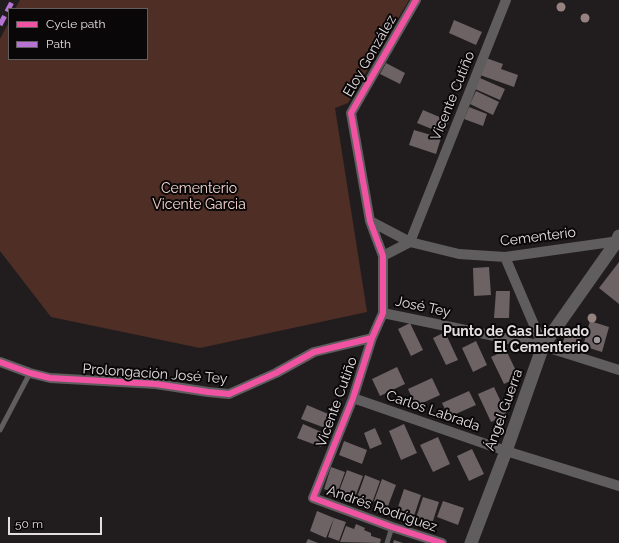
<!DOCTYPE html>
<meta charset="utf-8">
<style>
body{margin:0}
#map{position:relative;width:619px;height:543px;overflow:hidden;background:#211d1f;font-family:Raleway,sans-serif}
canvas{display:block}
.legend{position:absolute;left:8px;top:8px;width:140px;height:52px;box-sizing:border-box;background:#0a0708;border:1px solid #625d5f;margin:0;padding:5px 7px;list-style:none;font-size:12px;color:#e5dee1}
.legend li{display:flex;align-items:center;gap:8px;height:20px}
.legend b{width:20px;border:1px solid #625d5f}
.scale{position:absolute;left:8px;top:517px;width:94px;height:18px;box-sizing:border-box;border:2px solid #e5dee1;border-top:0;padding-left:5px;font-size:12px;line-height:14px;white-space:nowrap;color:#e5dee1;-webkit-text-stroke:3px #0a0708;paint-order:stroke}
</style>
<div id="map">
<canvas width="619" height="543"></canvas>
<ul class="legend">
<li><b style="height:5px;background:#f153a3"></b>Cycle path</li>
<li><b style="height:5px;background:#b673d3"></b>Path</li>
</ul>
<div class="scale">50 m</div>
</div>
<script>
const ctx = document.querySelector('canvas').getContext('2d');
ctx.lineJoin = 'round';
function fill(path, color) {
  ctx.fillStyle = color;
  ctx.fill(path, 'evenodd');
}
function strokePath(path, color, width, dash) {
  ctx.strokeStyle = color;
  ctx.lineWidth = width;
  ctx.lineCap = dash ? 'butt' : 'round';
  ctx.setLineDash(dash || []);
  ctx.stroke(path);
}
function write(font, color, halo, rows, align = 'center') {
  ctx.font = font + ' Raleway,sans-serif';
  ctx.lineWidth = 4;
  ctx.setLineDash([]);
  ctx.textBaseline = 'middle';
  ctx.strokeStyle = halo;
  ctx.fillStyle = color;
  for (const [text, x, y, turn = 0] of rows) {
    ctx.save();
    ctx.translate(x, y);
    ctx.rotate((+turn || 0) * Math.PI / 180);
    ctx.textAlign = isNaN(turn) ? turn : align;
    if (halo) ctx.strokeText(text, 0, 0);
    ctx.fillText(text, 0, 0);
    ctx.restore();
  }
}
fill(new Path2D(`
 M20 0H409L348 103 335 108 367 312 200 348 51 317 0 251V39L9 22V59H147V9H15Z`), '#4f2e26');
fill(new Path2D(`
 M454 20 482 32 476 45 449 33Z
 M486 58 503 64 501 69 518 75 514 87 480 75Z
 M386 63 405 73 400 84 380 74Z
 M480 78 505 89 500 100 475 89Z
 M476 91 499 102 493 115 470 104Z
 M469 107 487 114 483 126 464 119Z
 M423 110 449 121 444 134 417 123Z
 M414 130 441 138 436 154 409 145Z
 M619 262V304L599 288Z
 M489 267 491 295 474 296 473 268Z
 M496 291H510L509 318H494Z
 M590 321 609 327 602 352 583 346Z
 M410 323 423 350 411 356 398 329Z
 M568 327 583 332 576 353 561 348Z
 M445 332 458 360 446 365 433 338Z
 M476 341 487 365 473 372 462 348Z
 M506 350 519 377 504 384 491 357Z
 M397 367 405 384 380 396 372 379Z
 M432 378 440 395 416 406 408 389Z
 M494 387 507 415 491 422 478 394Z
 M469 391 476 405 449 417 442 403Z
 M307 405 333 416 328 429 301 419Z
 M303 424 326 434 321 447 297 438Z
 M404 424 417 453 401 460 389 431Z
 M375 428 382 444 370 449 364 433Z
 M438 437 450 464 433 472 420 445Z
 M344 441 367 450 362 464 339 455Z
 M472 449 484 474 469 481 457 456Z
 M331 467 345 472 337 494 324 489Z
 M347 470 363 476 354 500 338 494Z
 M365 475 380 481 371 506 356 500Z
 M382 479 396 485 388 506 374 501Z
 M404 489 421 495 413 519 396 513Z
 M423 497 439 502 432 524 416 518Z
 M443 501 464 508 458 525 437 517Z
 M317 511 334 518 326 538 310 531Z
 M334 518 346 522 339 541 328 537Z
 M356 524 365 528 364 530 371 533V536L381 539 380 543 340 542 346 526 354 529Z
 M308 539 318 543H306Z
 M394 540 403 543H393Z`), '#6d6264');
strokePath(new Path2D(`
 M0 430 30 373
 M387 543 392 527`), '#605d5e', 5);
strokePath(new Path2D(`
 M416 0 351 113 370 221 383 256V313L372 338 353 398 313 498 392 527 442 543
 M370 221 410 242 459 254 505 257 619 241
 M383 256 410 242 506 0
 M505 257 543 346
 M383 313 543 346 619 370
 M0 362 30 373 50 378 156 384 208 392 229 394 276 373 314 352 372 338
 M353 398 506 451 619 486`), '#605d5e', 10);
strokePath(new Path2D(`
 M471 543 506 451 543 346 617 241 619 236`), '#605d5e', 13);
strokePath(new Path2D(`
 M0 25 13 0`), '#b673d3', 5, [10, 5]);
strokePath(new Path2D(`
 M416 0 351 113 370 221 383 256V313L372 338 353 398 313 498 392 527 442 543
 M0 362 30 373 50 378 156 384 208 392 229 394 276 373 314 352 372 338`), '#f153a3', 6);
ctx.fillStyle = '#968380';
for (const [x, y] of [
 [561,7],
 [585,18],
 [592,318]
]) {
  ctx.beginPath();
  ctx.arc(x, y, 4.5, 0, 2 * Math.PI);
  ctx.fill();
}
for (const [x, y, r, color] of [
 [597,340,4,"#a09a9d"]
]) {
  const dot = new Path2D();
  dot.arc(x, y, r, 0, 2 * Math.PI);
  ctx.fillStyle = color;
  ctx.fill(dot);
  strokePath(dot, '#0a0708', 1.5);
}
write('14px', '#e5dee1', '#0a0708', [
 ["Eloy González",370,56,-60],
 ["Vicente Cutiño",453,96,-68],
 ["Cementerio",538,237,-7],
 ["José Tey",423,307,12],
 ["Prolongación José Tey",155,374,4],
 ["Vicente Cutiño",337,402,-70],
 ["Ángel Guerra",504,410,-70],
 ["Carlos Labrada",433,411,19],
 ["Andrés Rodríguez",382,509,19]
]);
write('14px', '#f6d7cf', '#0a0708', [
 ["Cementerio",199,189],
 ["Vicente Garcia",199,205]
]);
write('bold 14px', '#e5dee1', '#0a0708', [
 ["Punto de Gas Licuado",589,332],
 ["El Cementerio",589,348]
], 'right');
</script>
